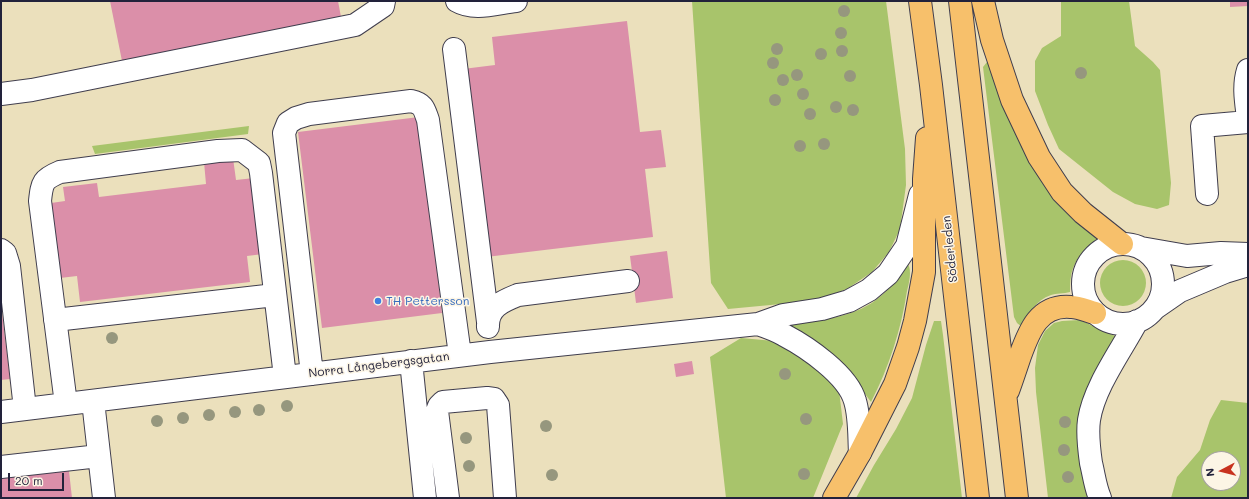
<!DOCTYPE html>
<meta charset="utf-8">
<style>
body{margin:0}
#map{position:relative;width:1249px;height:499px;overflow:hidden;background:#ebe0bc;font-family:Mali,sans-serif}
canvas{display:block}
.frame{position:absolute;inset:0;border:2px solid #22223b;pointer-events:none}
.north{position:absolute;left:1201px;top:451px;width:40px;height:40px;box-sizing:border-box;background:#fcf5e5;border:1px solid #a5a1a1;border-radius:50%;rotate:263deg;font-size:11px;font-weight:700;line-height:16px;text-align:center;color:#22223b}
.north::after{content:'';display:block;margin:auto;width:14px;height:18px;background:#c8321e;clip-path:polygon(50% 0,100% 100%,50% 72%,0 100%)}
.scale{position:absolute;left:8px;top:473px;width:56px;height:18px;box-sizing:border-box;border:2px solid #22223b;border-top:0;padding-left:5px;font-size:12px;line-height:14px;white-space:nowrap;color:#22223b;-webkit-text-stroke:3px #fcf5e5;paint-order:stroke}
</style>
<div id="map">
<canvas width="1249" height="499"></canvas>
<div class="frame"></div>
<div class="north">N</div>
<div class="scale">20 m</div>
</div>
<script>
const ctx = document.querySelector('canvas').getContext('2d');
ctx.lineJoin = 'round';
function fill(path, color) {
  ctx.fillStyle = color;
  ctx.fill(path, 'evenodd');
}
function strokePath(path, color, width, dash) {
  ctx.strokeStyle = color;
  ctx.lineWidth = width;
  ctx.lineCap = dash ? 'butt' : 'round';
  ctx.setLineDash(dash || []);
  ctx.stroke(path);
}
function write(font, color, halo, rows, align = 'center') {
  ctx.font = font + ' Mali,sans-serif';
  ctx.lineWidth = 3;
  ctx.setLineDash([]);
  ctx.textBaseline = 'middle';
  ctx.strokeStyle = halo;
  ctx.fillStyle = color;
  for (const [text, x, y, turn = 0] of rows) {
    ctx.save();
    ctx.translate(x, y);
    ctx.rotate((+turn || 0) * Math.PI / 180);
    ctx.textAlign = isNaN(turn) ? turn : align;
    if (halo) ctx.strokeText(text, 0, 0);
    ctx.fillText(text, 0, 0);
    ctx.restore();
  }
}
fill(new Path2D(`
 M692 1H886L905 149 906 185 900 229 889 252 872 272 847 289 813 301 728 309 711 283Z
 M1061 1H1129L1135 46 1153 62 1160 70 1171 183 1169 205 1157 209 1135 204 1113 192 1059 149 1048 125 1035 91V61L1042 48 1061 36Z
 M987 62 992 66 1098 237 1096 241C1084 247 1073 263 1071 276 1070 281 1070 287 1070 292 1064 294 1056 293 1051 295 1036 300 1028 314 1022 327L1017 323 1014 317 983 67Z
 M249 126 248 134 95 154 92 146Z
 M1100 283a23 23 0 1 1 46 0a23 23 0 1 1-46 0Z
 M908 264C912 271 909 283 907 291 901 330 889 367 871 402L851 375 789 326V324C821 320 857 318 882 295 893 286 900 275 908 264Z
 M1080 320 1115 336 1111 346 1089 386 1090 498H1048L1036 392 1035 368 1038 345 1045 331 1054 323 1062 321Z
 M934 321H941L943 335 962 498H856L874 465 896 429 912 398 926 345Z
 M741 338 774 341 799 351 839 390 843 424 813 498H726L710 357Z
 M1221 400 1248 403V498H1171L1177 477 1200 450 1210 420ZM1209 459H1233V483H1209Z`), '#a8c46b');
fill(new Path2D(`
 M110 1H338L341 17 122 61Z
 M1230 1H1248V6L1230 7Z
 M627 21 640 132 661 130 666 167 645 169 653 237 486 257 463 69 495 65 492 37Z
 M419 117 442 313 322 328 298 132Z
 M233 158 236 180 254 178 263 254 247 256 250 282 80 302 77 276 60 278 51 203 65 201 63 187 97 183 99 197 206 184 204 162Z
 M667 251 673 298 636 303 630 256Z
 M1 313H2L10 379 1 380Z
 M692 361 694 374 676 377 674 364Z
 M69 471 72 498H1V478Z`), '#db8fa9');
const minor = new Path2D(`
 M457 1C474 11 497 3 516 1
 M454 49 488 322
 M1248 70C1243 86 1246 102 1248 118
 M1 94 32 90 355 25 383 6 384 1
 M1207 194 1202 126 1248 122
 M1083 284a40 40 0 1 1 80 0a40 40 0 1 1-80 0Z
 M1141 248 1187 256 1221 253 1248 254
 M1 250 5 253 9 266 25 409
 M1154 309 1180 291 1225 272 1248 265
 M55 320 275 295
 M758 324C767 327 776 330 784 335 807 347 848 375 855 401 860 417 859 436 860 453
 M488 327C487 307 503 301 518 295L628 281
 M411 361 425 498
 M312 374 284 133 288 123 296 118 309 114 411 101C424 104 424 109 428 120L460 355
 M93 401 104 498
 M66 404 40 201C42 182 43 179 60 172L218 151 242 150 259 163 261 173 285 377
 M1 412 490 352 758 324 783 315 822 309 849 301 869 290 888 274 907 246 920 195
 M1 467 99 456
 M448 498 437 411 439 406 443 402 487 398 494 399 498 405 505 498
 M1100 498C1095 486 1094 475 1091 463 1089 449 1087 434 1089 420 1094 387 1121 351 1137 321`);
const highway = new Path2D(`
 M920 1 931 85 978 498
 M960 1 1017 498
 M983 1 992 40 1012 100 1039 157 1062 192 1083 213 1122 244
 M1008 391C1012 380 1016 368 1020 356 1029 331 1039 304 1071 307 1079 307 1087 311 1095 313
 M834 498 860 453 895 384 908 347 915 321 924 272V179L927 138`);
strokePath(minor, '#403e4e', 24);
strokePath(highway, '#403e4e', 24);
strokePath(minor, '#fff', 22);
strokePath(highway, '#f7c06b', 22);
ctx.fillStyle = '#96977e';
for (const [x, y] of [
 [844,11],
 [841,33],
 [777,49],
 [842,51],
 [821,54],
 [773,63],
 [1081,73],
 [797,75],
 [850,76],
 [783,80],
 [803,94],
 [775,100],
 [836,107],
 [853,110],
 [810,114],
 [824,144],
 [800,146],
 [112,338],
 [785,374],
 [287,406],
 [259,410],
 [235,412],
 [209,415],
 [183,418],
 [806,419],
 [157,421],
 [1065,422],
 [546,426],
 [466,438],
 [1064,450],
 [469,466],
 [804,474],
 [552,475],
 [1068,477]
]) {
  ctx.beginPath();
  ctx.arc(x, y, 6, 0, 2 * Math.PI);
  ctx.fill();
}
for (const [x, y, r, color] of [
 [378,301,4,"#3f7fe0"]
]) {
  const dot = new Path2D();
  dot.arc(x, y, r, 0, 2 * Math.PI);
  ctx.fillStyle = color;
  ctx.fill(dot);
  strokePath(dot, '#fcf5e5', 1.5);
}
write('12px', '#22223b', '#fcf5e5', [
 ["Söderleden",950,249,-96],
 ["Norra Långebergsgatan",379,365,-7]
]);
write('12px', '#366cbe', '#fcf5e5', [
 ["TH Pettersson",386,301]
], 'left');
</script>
